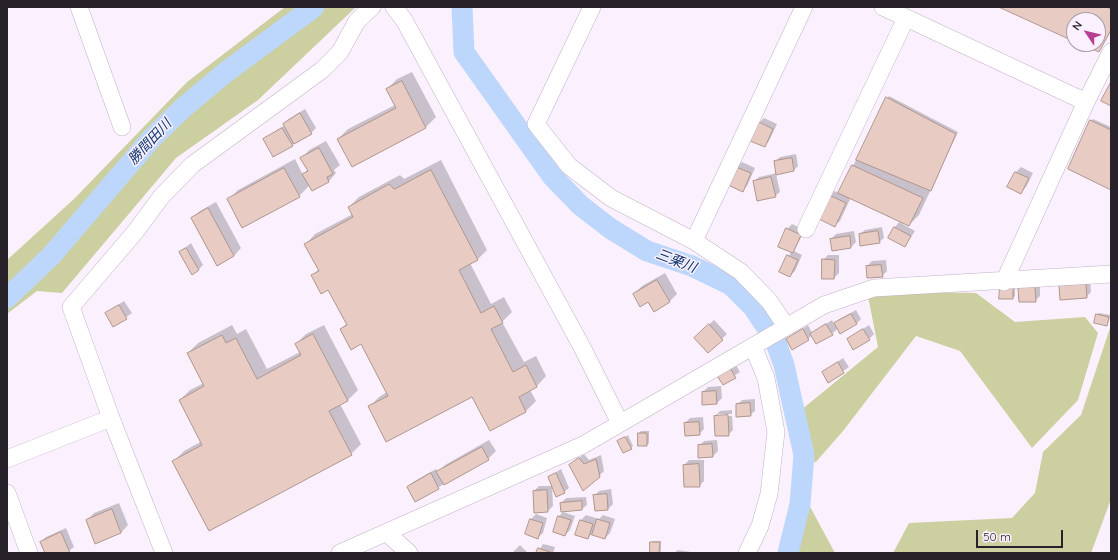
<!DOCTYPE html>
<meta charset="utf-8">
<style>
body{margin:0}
#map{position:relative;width:1118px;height:560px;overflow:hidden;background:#fbf1fe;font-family:Quicksand,sans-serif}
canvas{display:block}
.frame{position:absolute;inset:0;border:8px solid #272129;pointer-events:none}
.north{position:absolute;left:1066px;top:12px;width:40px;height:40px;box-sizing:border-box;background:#fbf1fe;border:1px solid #a69ea9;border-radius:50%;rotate:305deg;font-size:11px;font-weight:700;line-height:16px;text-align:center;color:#272129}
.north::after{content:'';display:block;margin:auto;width:14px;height:18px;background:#b74095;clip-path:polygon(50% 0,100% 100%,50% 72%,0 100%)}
.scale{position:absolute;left:976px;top:530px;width:87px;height:18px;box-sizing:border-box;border:2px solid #272129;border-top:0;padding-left:5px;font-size:12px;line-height:14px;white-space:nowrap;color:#272129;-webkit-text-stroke:3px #fbf1fe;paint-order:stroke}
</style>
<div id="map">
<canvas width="1118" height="560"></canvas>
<div class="frame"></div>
<div class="north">N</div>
<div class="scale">50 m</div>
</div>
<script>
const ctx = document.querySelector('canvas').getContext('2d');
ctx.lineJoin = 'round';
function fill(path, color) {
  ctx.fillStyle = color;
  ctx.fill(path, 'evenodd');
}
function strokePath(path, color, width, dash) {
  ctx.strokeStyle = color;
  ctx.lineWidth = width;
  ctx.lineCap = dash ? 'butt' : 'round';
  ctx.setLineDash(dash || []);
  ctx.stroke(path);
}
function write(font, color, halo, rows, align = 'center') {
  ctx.font = font + ' Quicksand,"Noto Sans JP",sans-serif';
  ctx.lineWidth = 3;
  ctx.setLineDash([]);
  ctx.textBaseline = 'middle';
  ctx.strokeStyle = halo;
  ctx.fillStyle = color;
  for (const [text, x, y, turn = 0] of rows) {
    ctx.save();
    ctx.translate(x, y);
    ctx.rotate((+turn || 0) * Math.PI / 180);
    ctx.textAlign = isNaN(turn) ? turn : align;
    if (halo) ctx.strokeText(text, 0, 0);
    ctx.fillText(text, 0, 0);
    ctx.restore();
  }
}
fill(new Path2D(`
 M285 7H356L258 100 176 158 62 293 37 291 7 314V260L75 198 187 82Z
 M915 292 976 293 1015 322 1085 317 1098 333 1078 400 1032 448 960 351 916 336 843 431 815 463 801 410 878 347 868 296Z
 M1111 325V499L1091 553H893L909 523 1012 518 1035 493 1043 452 1081 415Z
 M804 495 808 503 835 553H791Z`), '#cccf9f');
fill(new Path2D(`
 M1002 7H1111V31L1099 51 1083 44H1098V20H1074V40Z
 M412 72 436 117 426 127 338 139 348 129 395 105 387 89 397 79Z
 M889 96 958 132 919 215 909 225 851 197 840 221 835 225 830 195 834 191 839 193Z
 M305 109 316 128 311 133 292 145 264 139 285 125 284 124 289 119Z
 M764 118 777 124 769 141 765 146 759 123Z
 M1093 119 1111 127V189L1091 121Z
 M326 141 340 165 334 170 336 173 329 181 312 190 310 185 299 196 228 200 238 190 295 159 303 175 308 169 302 158 309 150Z
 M796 154 798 166 794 170 776 174 780 192 775 196 754 182 759 177 777 173 775 162 780 157Z
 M441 160 487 250 477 260 470 263 491 304 504 297 512 312 502 322 524 362 536 356 546 376 537 386 530 390 536 401 526 411 490 430 472 395 369 407 379 397 387 392 361 343 341 329 347 323 328 289 312 276 319 269 306 244 315 234 353 214 349 207 359 197 400 175 404 179Z
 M742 162 755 168 747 186 742 191 737 167Z
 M1021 167 1033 173 1026 187 1021 192 1009 186 1016 172Z
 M216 202 241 248 234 256 192 218 200 211Z
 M899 222 915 231 905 246 895 227Z
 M792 224 805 230 794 251 802 255 795 271 790 276 780 272 791 252 787 229Z
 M882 227 884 238 879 242 860 234 865 230Z
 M854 231 856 242 851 247 833 250 831 239 836 234Z
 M191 243 203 265 198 270 180 252Z
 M828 255H839V273L834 278 823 260Z
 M886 260 887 271 882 276 867 266 872 261Z
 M665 273 677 294 670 301 654 310 649 301 634 294 642 286Z
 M1090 280 1091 292 1086 297 1060 286 1065 281Z
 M1040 283V296L1035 301H1020Z
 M1015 287V296L1013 298H1000Z
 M124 301 132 313 114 326 106 313Z
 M856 310 861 319 856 324 838 328 832 334 812 335 808 339H787L808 325 812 333 832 320 834 324 840 319Z
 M1099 313 1111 315 1107 325 1097 315Z
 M714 320 727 334 708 352 700 333Z
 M232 325 237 334 246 329 267 369 300 352 296 344 306 334 324 325 358 390 348 400 340 404 361 444 351 454 174 461 184 451 202 441 180 400 190 390 204 383 188 353 198 343Z
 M869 325 874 334 869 339H848Z
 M843 358 849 367 828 381 823 372Z
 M734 362 740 372 723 383Z
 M721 386 722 398 717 403 703 392 708 387Z
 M755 399V411L750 415 737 405 742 400Z
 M732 410V414H718V416H732L733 430 728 435H716L715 416 720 411Z
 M703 417 704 429 699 434 685 423 690 418Z
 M641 431H649V443L647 445H639V433Z
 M628 435 633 446 631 448 621 440Z
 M489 440 496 451 488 459 416 500 408 487 413 482 436 469 438 472 445 465Z
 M717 440 718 451 713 456 699 446 704 441Z
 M584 454 589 460 601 455 604 471 599 476 570 465Z
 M689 460H704V481L699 486 684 465Z
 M561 469 569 488 564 492 549 477Z
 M539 486H552L553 506 548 511 534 491Z
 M611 489 613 504 608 509 596 510 594 496 599 491Z
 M586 497 587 505 582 509 561 503 566 498Z
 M119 503 128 525 121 533 87 520 94 513Z
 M563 512 575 516 570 530 565 535 558 517Z
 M536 514 547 518 543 533 538 537 526 534 531 519Z
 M586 515 599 519 603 515 615 519 610 533 605 538 592 534 588 538 576 534 581 520Z
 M66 528 74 547 66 553H46L41 542 46 537Z
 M653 541H661V551L659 553H651V543Z
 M543 544 555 547 553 553H537Z
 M520 545 527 552 526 553H512Z
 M678 550 691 552 690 553H674Z`), '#0003');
strokePath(new Path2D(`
 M462 7 464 52 552 176 580 205 611 229 647 251 692 266 731 285 753 307 775 340 784 365 804 455 800 504 788 553
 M7 298 51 256 152 138 183 108 226 72 314 7`), '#bdd7fc', 21);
const building = new Path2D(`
 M999 7H1107L1111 9V30L1099 52 1081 44H1098V20H1074V41Z
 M402 81 426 128 352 167 337 139 396 108 386 89Z
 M1111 82V106L1101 101Z
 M886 97 956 134 931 191 856 160Z
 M300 113 312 134 294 144 283 124Z
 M1090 120 1111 130V190L1068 169Z
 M759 122 773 129 765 147 750 141Z
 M282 128 293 146 273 157 263 139Z
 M319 148 333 174 327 177 329 182 312 191 302 174 308 171 300 158Z
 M792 158 794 171 776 175 774 161Z
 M852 165 923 198 909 226 838 193Z
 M736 167 751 173 743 192 728 185Z
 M284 168 300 197 242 228 227 199Z
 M431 170 478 260 459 270 481 313 494 306 503 323 491 329 513 372 526 365 537 387 519 397 526 412 490 431 472 397 386 442 368 406 388 396 361 344 351 350 340 329 347 325 328 290 321 294 311 275 319 271 304 244 353 217 348 207 389 184 394 189Z
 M1015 172 1029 178 1021 194 1007 187Z
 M771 177 776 197 757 201 753 181Z
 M829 195 846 203 835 227 817 218Z
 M208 208 234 256 217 266 191 218Z
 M894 227 911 236 905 247 888 238Z
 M786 228 801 235 793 253 778 247Z
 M878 231 880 243 860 246 859 234Z
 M850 236 851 248 832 251 830 239Z
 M186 248 199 270 192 275 179 252Z
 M787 255 798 260 790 277 779 272Z
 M822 259 835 260 834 279H822Z
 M881 265 883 277 867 278 866 266Z
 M657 280 670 302 654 312 648 302 640 307 633 294Z
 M1086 284 1087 298 1060 300 1059 286Z
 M1035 287 1036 302H1019L1018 288Z
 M1000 288H1013V299H999Z
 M119 305 127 319 113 327 105 313Z
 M851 314 857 324 840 334 834 323Z
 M1096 314 1109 317 1107 326 1094 323Z
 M709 324 723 340 708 353 694 338Z
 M826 324 833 335 816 344 810 334Z
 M803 329 809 340 792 350 786 339Z
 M863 329 870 340 853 350 847 339Z
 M313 334 348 401 329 411 352 455 209 531 172 461 202 445 179 400 204 386 187 353 222 335 226 343 236 338 257 379 301 355 295 344Z
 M838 362 844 373 828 383 822 372Z
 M729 366 736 378 723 385 716 374Z
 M716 391 717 404 702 405V392Z
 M750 403 751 416 736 417V404Z
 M728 415 729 436H715L714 416Z
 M699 422 700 435 685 436 684 423Z
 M638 433H647V446H638Z
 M625 437 632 449 623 453 617 441Z
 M712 444 713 457 698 458V445Z
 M482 447 489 460 444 485 436 472Z
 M579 458 584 464 596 459 600 477 583 491 569 465Z
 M699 464 700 487H684L683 465Z
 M431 473 439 489 415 502 407 487Z
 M556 473 565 493 556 497 548 477Z
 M547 490 548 512 534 513 533 491Z
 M607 494 608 510 595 511 593 495Z
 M582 501V510L561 512 560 503Z
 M112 509 121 533 95 544 86 520Z
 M558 516 571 520 565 536 553 532Z
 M530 519 543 523 538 539 525 534Z
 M597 519 610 523 605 539 592 535Z
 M580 520 593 524 588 539 575 535Z
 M61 532 70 553H45L40 542Z
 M650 542H660L659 553H650Z
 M538 548 550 552V553H536Z`);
fill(building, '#e8ccc3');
strokePath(building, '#af958c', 1);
const minor = new Path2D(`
 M79 7 122 127
 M394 7 404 20 583 349 620 423
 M592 7 536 124 569 166 611 198 694 241 741 272 769 301 786 326
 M883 7 1086 102
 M806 229 906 18
 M694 241 804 7
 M1004 282 1086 102 1111 52
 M7 459 111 418
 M7 493 29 553
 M387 533 409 553
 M164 553 111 418 71 307 136 231 161 197 192 165 322 70 340 52 357 21 372 7
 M340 553 583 445 824 305 874 288 1111 274
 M747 553 760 526 769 494 776 432 766 378 753 346`);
strokePath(minor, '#c1b1c6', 18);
strokePath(minor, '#fff', 17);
write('italic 14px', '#10386e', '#fbf1fe', [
 ["勝間田川",150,142,-47],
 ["三栗川",676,261,21]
]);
</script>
